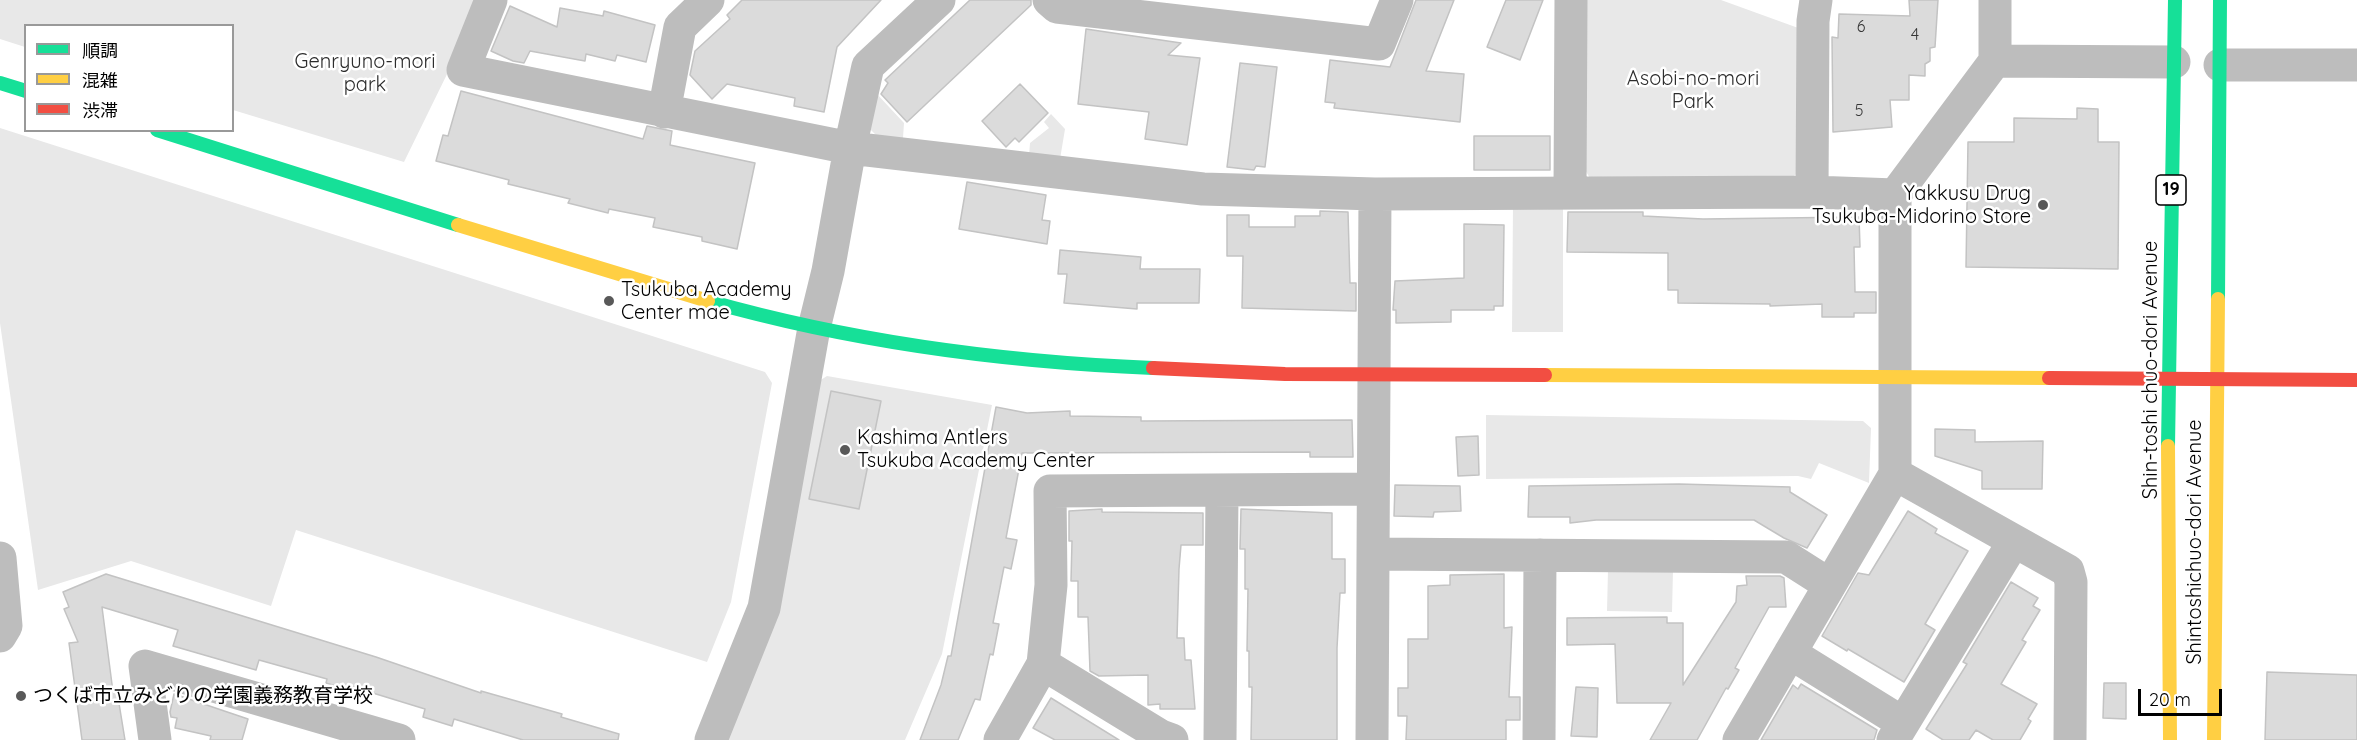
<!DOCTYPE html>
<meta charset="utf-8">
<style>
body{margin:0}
#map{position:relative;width:2357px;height:740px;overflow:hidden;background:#fff;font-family:Quicksand,"Noto Sans JP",sans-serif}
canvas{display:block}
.legend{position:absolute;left:24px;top:24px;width:210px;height:108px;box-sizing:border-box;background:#fff;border:2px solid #999;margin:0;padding:8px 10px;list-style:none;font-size:18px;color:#000}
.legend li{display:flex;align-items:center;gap:12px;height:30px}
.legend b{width:30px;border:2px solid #999}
.scale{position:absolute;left:2138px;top:689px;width:84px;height:27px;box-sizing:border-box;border:3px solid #000;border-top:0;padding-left:8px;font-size:18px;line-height:21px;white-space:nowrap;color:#000;-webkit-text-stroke:4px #fff;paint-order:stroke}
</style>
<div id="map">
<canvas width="2357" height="740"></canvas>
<ul class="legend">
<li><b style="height:8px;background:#16e098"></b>順調</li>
<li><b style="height:8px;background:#ffcf43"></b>混雑</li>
<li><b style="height:8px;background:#f24e42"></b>渋滞</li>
</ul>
<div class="scale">20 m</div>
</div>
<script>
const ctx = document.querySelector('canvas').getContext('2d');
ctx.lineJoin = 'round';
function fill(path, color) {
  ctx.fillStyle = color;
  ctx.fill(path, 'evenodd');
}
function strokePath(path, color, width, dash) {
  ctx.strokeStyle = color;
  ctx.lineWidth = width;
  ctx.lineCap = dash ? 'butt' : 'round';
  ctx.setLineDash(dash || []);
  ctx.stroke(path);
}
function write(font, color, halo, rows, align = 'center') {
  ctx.font = font + ' Quicksand,"Noto Sans JP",sans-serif';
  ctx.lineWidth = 5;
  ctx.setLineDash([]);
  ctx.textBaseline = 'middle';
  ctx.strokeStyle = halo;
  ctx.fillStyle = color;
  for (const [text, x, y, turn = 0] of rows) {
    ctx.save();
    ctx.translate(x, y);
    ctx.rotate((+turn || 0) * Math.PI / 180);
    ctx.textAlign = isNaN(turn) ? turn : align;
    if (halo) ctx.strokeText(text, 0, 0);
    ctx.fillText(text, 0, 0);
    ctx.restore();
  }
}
fill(new Path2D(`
 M0 0H477L452 64 404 162 233 110 232 26H26L25 47 0 39Z
 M1587 0H1721L1801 29 1800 171 1789 180H1591L1584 168Z
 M876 93 904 123 903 138 877 136 868 127Z
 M1051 114 1065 129 1060 159 1029 156 1030 143 1049 128 1044 122Z
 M0 128 765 372 772 383 731 602 707 662 296 530 271 606 131 561 38 590 0 323Z
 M1513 205H1563V332H1512Z
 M827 376 992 405 942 654 905 740H724L816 383Z
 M1486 415 1863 421 1871 428 1869 483 1819 463 1811 479 1798 476 1486 479Z
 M1608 570H1673L1672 612 1607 611Z`), '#e8e8e8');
const building = new Path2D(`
 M742 0H881L837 47 824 112 794 106 795 98 727 84 712 99 690 75 695 51 730 19 727 15Z
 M970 0H1031V5L907 122 881 94 888 83 885 80Z
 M1416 0H1454L1426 71 1464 74 1460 122 1334 108 1335 103 1325 102 1330 60 1390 67Z
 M1506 0H1543L1520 60 1487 47Z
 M1909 0H1938L1935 47 1930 48V61L1925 64V76L1909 75V100H1890L1892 127 1833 132 1832 37 1838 38 1839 14 1910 16Z
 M510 6 557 27 560 8 603 16 604 11 655 25 646 62 617 55 615 61 586 54 585 61 530 51 524 63 513 61 491 51Z
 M1086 29 1181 43 1168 55 1200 58 1187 145 1145 139 1149 112 1078 104Z
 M1240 63 1277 67 1265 167 1256 166 1254 170 1227 167Z
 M1020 84 1048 113 1019 142 1015 138 1006 147 982 121Z
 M461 91 643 139 647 126 672 131 670 145 755 163 737 249 702 241V237L653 227 655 218 609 209 608 213 568 203 570 199 508 184 509 180 436 161 443 135 448 136Z
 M2077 108 2098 109V142H2119L2118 269 1966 267 1968 142H2014V118L2077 119Z
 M1474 136H1550V170H1474Z
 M967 182 1046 195 1042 220 1050 221 1047 244 959 229Z
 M1320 211 1348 212 1350 283H1356V311L1242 308 1243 256H1227V215H1249V227H1295V216H1320Z
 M1568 212H1643V216L1703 219 1859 217 1860 247H1854L1855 292H1876V313H1854V317H1822V304L1770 306V304L1678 303V290H1668V253L1567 252Z
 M1464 224 1504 225 1503 306H1494V310H1451V322L1396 323V310H1393L1395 281 1464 278Z
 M1060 250 1141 257 1140 269H1200L1199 303H1137V309L1064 303 1067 274H1058Z
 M831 391 881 401 859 509 809 499Z
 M996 407 1027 413 1070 411V416L1141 417V421L1352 420 1353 457H1310V452L1022 453 1006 538 1017 540 1011 569 1004 567 993 623 999 624 993 655 990 654 980 700 975 699 958 740H920L941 685 948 656H951Z
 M1935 429 1975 430V442L2043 441 2042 489H1982V471L1935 456Z
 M1478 436 1479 475 1458 476 1456 437Z
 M1679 484 1790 487V492L1827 515 1807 548 1784 538 1754 520H1596L1570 523V517H1528L1529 486Z
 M1395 485 1460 486 1461 511 1434 512 1433 517 1394 516Z
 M1102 509V512L1203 513V545H1181L1179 569 1177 638H1184L1185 660H1191L1195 709H1160V704L1148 705V675L1099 676 1090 671 1088 617H1078V581H1071L1072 541H1069V511Z
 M1241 509 1332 513V559H1345V593H1340L1337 648V740H1251L1252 687H1249V651H1247L1248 589H1245V549H1240Z
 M1908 511 1937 529 1935 533 1968 551 1925 624 1935 630 1904 682 1848 649 1847 651 1822 636 1858 573 1869 575Z
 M106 574 376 657 481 693V691L562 714 561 717 619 734 618 740H523L454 719 452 726 423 717 425 709 350 686 349 690 326 683 327 679 259 660 256 670 173 646 178 630 102 607 113 692 117 691 125 740H82L69 643 78 642 64 609 69 607 63 592Z
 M1504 574V628L1512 627 1509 697H1520V720H1506V740H1406L1407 716H1398V688H1408V639H1428V586L1450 585V575Z
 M1746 576H1780L1784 578 1786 607H1769L1735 668 1739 670 1728 689 1726 688 1697 740H1650L1671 703H1617L1615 644 1567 645V618L1667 617V623H1683V685L1736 602 1737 586 1747 585Z
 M2011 582 2038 598 2033 606 2040 610 2022 640 2026 642 2001 684 2037 704 2028 719 2031 721 2020 740H1993L1976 730 1969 740H1943L1926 729 1967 664 1963 662Z
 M2267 672 2357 675V740H2265Z
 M2104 683H2126V719L2103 718Z
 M1801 684 1877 730 1874 740H1761L1793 685 1798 689Z
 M1576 687 1598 688 1597 737 1571 736Z
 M174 694 248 719 242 740H210L211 736 175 728 177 718 171 717 170 712Z
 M1051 698 1119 740H1055L1033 728Z`);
fill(building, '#dbdbdb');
strokePath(building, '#c3c3c3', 1.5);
strokePath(new Path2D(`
 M491 0 463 70 850 148 1203 189 1375 194 1812 192 1895 195
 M1049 0 1057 7 1379 44 1397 0
 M1995 61V0
 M2220 65H2357
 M664 112 680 27 708 0
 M1570 191 1571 0
 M1812 192 1813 21 1816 0
 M1895 474 2068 571 2071 582 2070 740
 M1374 554 1786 557 1830 585
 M0 558 6 626 0 636
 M1790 653 1903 723
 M1043 664 1161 736 1172 740
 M155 740 145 666 399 740
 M711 740 764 608 814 328 828 271 850 148 868 66 939 0
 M1000 740 1043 664 1051 585 1050 491 1373 489
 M1220 740 1222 491
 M1372 740 1375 194
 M1539 740 1540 555
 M1739 740 1895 474V195L1995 61 2174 62
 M1893 740 2014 541`), '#bdbdbd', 33);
strokePath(new Path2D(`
 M0 83 26 91
 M157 130 458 225
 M2218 299 2220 0
 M708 301C853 342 1002 362 1153 368
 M2168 446 2175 0`), '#16e098', 14);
strokePath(new Path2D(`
 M458 225 708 301
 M1545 375 2049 378
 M2168 446 2170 740
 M2214 740 2218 299`), '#ffcf43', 14);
strokePath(new Path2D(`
 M1153 368 1285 374 1545 375
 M2049 378 2357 380`), '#f24e42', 14);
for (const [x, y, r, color] of [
 [2043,205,6,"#595959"],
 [609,301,6,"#595959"],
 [845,450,6,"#595959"],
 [21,696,6,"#595959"]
]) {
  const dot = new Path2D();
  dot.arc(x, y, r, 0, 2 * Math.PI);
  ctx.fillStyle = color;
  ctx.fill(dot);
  strokePath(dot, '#fff', 2);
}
write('16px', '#373737', null, [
 ["6",1861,27],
 ["4",1915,35],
 ["5",1859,111]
]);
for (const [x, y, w] of [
 [2171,190,30]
]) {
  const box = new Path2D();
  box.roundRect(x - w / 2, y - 15, w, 30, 4.5);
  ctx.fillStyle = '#fff';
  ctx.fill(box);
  strokePath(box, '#000', 1.5);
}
write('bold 18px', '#000', null, [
 ["19",2171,190]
]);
write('20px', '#2c2c2c', '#fff', [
 ["Genryuno-mori",365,62],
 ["park",365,85],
 ["Asobi-no-mori",1693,79],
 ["Park",1693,102]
]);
write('20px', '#000', '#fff', [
 ["Yakkusu Drug",2031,194,"right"],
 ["Tsukuba-Midorino Store",2031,217,"right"],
 ["Tsukuba Academy",621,290],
 ["Center mae",621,313],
 ["Kashima Antlers",857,438],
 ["Tsukuba Academy Center",857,461],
 ["つくば市立みどりの学園義務教育学校",33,696]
], 'left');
write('20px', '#000', '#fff', [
 ["Shin-toshi chuo-dori Avenue",2151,370,-90],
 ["Shintoshichuo-dori Avenue",2195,542,-90]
]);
</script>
